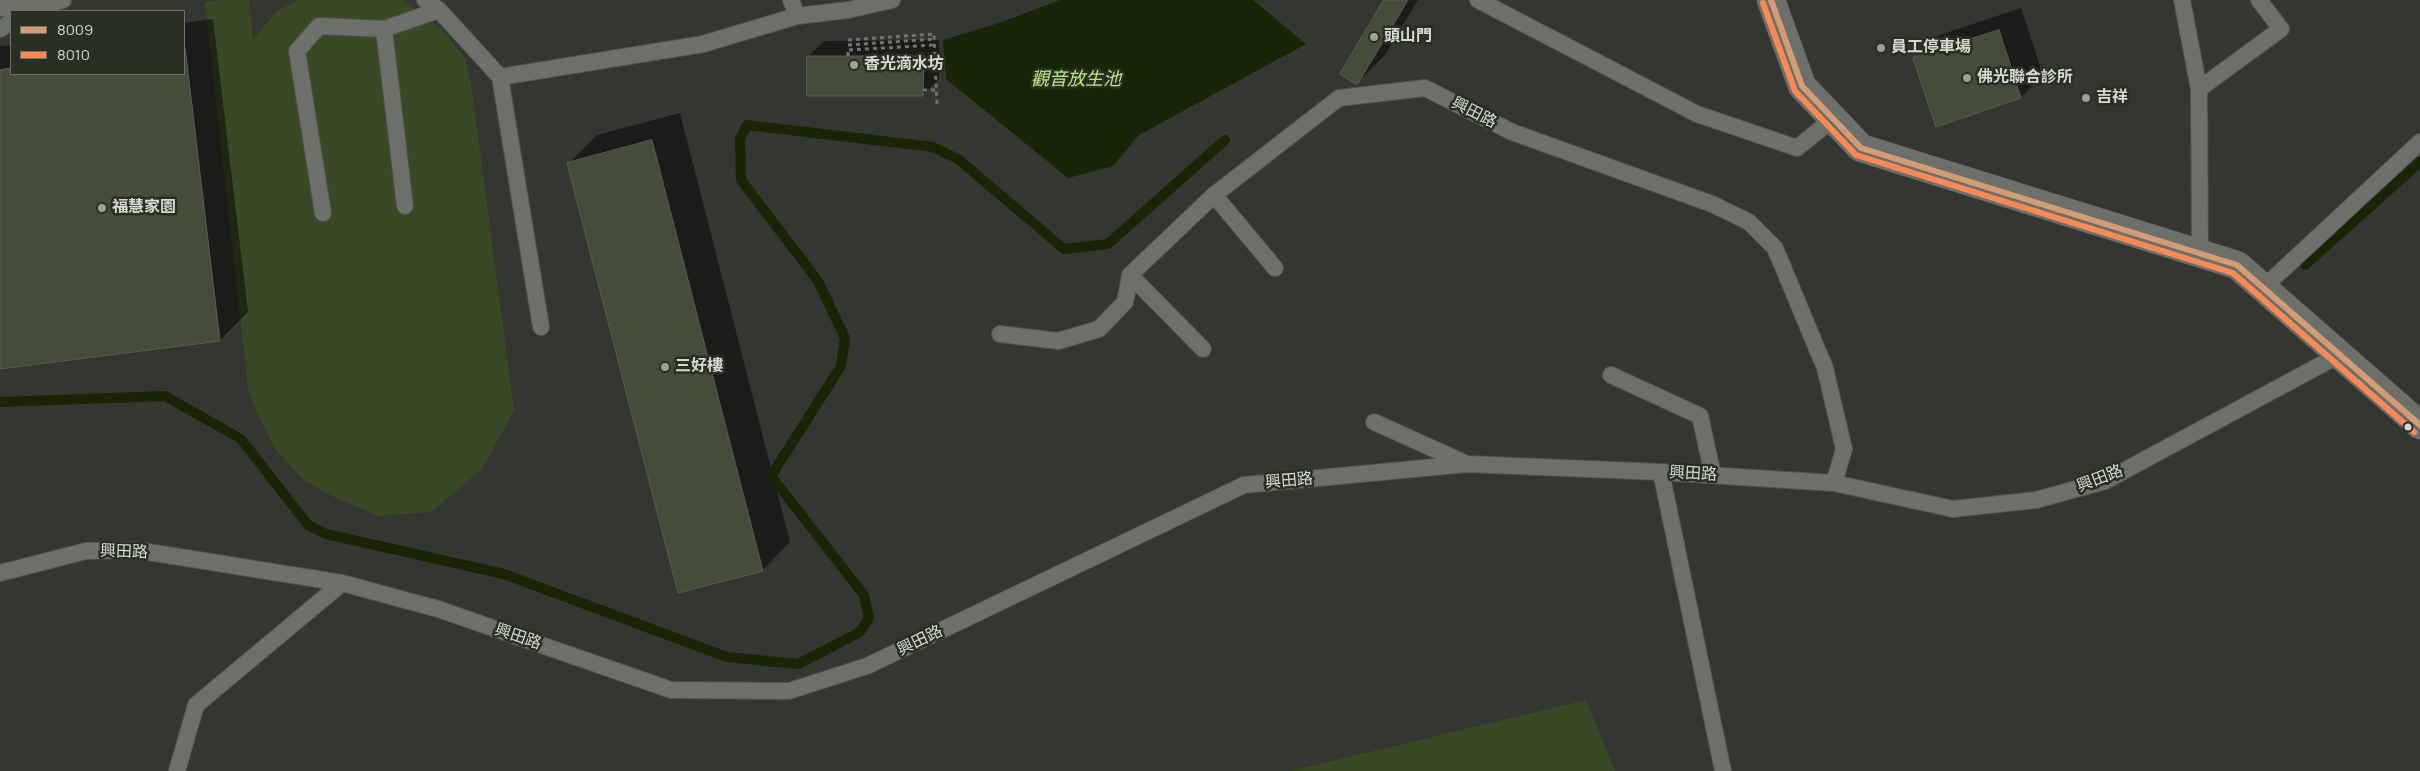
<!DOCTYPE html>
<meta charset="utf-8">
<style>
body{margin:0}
#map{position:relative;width:2420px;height:771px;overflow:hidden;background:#343631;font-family:Manrope,sans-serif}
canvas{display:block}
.legend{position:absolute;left:10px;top:10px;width:175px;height:65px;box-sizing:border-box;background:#2a2f24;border:1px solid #6e7369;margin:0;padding:6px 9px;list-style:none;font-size:15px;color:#d5d9d1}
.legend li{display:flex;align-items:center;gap:10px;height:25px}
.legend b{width:25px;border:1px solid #6e7369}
</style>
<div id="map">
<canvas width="2420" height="771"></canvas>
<ul class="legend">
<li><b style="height:6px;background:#d39c74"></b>8009</li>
<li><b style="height:6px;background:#f98a56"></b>8010</li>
</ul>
</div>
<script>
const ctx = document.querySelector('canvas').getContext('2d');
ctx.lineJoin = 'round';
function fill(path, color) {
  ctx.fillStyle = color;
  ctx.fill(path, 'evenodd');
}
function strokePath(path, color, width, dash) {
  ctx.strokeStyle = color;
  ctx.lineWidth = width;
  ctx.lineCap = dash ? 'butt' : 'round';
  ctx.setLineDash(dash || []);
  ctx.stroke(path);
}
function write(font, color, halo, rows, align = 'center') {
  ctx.font = font + ' Manrope,"Noto Sans TC",sans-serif';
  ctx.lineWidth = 5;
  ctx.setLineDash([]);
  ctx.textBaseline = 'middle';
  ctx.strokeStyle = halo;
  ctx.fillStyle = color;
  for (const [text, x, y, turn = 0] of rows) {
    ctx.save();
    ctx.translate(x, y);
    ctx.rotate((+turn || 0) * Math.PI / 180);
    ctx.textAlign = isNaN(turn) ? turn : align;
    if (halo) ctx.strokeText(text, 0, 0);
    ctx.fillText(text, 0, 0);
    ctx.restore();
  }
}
fill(new Path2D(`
 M222 0H249L253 40 276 12 298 0H402L442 30 466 60 472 90 514 411 482 469 431 512 378 516 334 497 304 480 275 449 257 412 248 388 205 2Z
 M1586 700 1615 771H1290Z`), '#3a4925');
fill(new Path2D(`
 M1060 0H1253L1306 44 1139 135 1113 166 1068 178 946 79 943 40 996 24Z`), '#182504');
fill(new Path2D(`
 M1385 0H1418L1385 55 1357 83Z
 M2021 8 2043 75 2021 97 1915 59 1937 36Z
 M213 19 248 312 220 340 0 367V46L11 45V74H184V23Z
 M939 40V79L923 95 809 56 824 41Z
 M680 113 790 542 763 570 569 163 597 135Z`), '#0007');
strokePath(new Path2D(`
 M2305 265 2420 162
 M0 402 165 396 241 439 308 525 326 534 504 574 727 657 798 664 860 632 869 618 864 595 771 476 841 366 845 338 818 281 741 180 740 139 747 125 933 147 958 159 1064 249 1108 244 1225 140`), '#182504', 10);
const building = new Path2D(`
 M1384 0H1408L1357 85 1340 74Z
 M1999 30 2021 98 1936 127 1913 58Z
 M184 47H185L220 341 0 369V70L11 68V74H184Z
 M807 56H924L923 96H807Z
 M652 140 763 571 678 593 567 163Z`);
fill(building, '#454c3a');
strokePath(building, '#595b56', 1);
const service = new Path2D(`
 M425 0 439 10 500 77 703 44 797 16 848 10 892 0
 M791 0 797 16
 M1478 0 1697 114 1797 148 1833 119
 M2182 0 2199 89 2200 253
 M0 8 38 7 63 0
 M0 29 11 22
 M500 77 541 327
 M2199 89 2281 29 2259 0
 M1214 195 1275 268
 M405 206 384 29 439 10
 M323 213 297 51 319 26 384 29
 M1130 275 1203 349
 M2264 287 2420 142
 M1000 334 1058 341 1099 329 1125 302 1130 275 1214 195 1339 98 1425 88 1512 132 1712 204 1749 222 1775 248 1825 368 1844 449 1834 483
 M1611 375 1700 416 1713 475
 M1374 422 1465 463
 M1661 472 1723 771
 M0 573 86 551 136 550 342 583 438 609 671 690 789 691 867 666 1244 485 1467 464 1661 472 1834 483 1953 509 2036 500 2105 481 2341 354
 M177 771 196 705 342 583`);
const tertiary = new Path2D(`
 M1771 0 1802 86 1861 148 2237 265 2420 425`);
strokePath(service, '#51524e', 18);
strokePath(tertiary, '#51524e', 29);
strokePath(new Path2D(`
 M848 40 934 34 937 105
 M848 45 934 39
 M849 50 934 45
 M848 56V49
 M923 62 935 61
 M923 90H936`), '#71736f', 3, [4, 4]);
strokePath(service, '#6d6f6a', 16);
strokePath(tertiary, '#6d6f6a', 28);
strokePath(new Path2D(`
 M1771 0 1802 86 1861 148 2237 265 2420 425`), '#d39c74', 6);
strokePath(new Path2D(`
 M1763 3 1795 91 1856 155 2233 273 2414 432`), '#f98a56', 6);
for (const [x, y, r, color] of [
 [1374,37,5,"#9da099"],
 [1881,48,5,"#9da099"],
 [854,65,5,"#9da099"],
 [1967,78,5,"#9da099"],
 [2086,98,5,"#9da099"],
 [102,208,5,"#9da099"],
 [665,367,5,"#9da099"],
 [2408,427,4.5,"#d5d9d1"]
]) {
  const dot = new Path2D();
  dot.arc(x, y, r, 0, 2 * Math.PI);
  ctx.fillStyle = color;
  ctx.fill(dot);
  strokePath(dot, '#2a2f24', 2);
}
write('bold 16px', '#d5d9d1', '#2a2f24', [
 ["頭山門",1384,37],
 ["員工停車場",1891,48],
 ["香光滴水坊",864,65],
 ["佛光聯合診所",1977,78],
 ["吉祥",2096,98],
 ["福慧家園",112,208],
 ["三好樓",675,367]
], 'left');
write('16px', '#d5d9d1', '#2a2f24', [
 ["興田路",1474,113,27],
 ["興田路",1693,474,3],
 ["興田路",2100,479,-21],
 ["興田路",1289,481,-5],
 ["興田路",124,552,2],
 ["興田路",518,637,19],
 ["興田路",920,641,-26]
]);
write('italic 18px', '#bde981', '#2a2f24', [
 ["觀音放生池",1076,80]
]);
</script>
